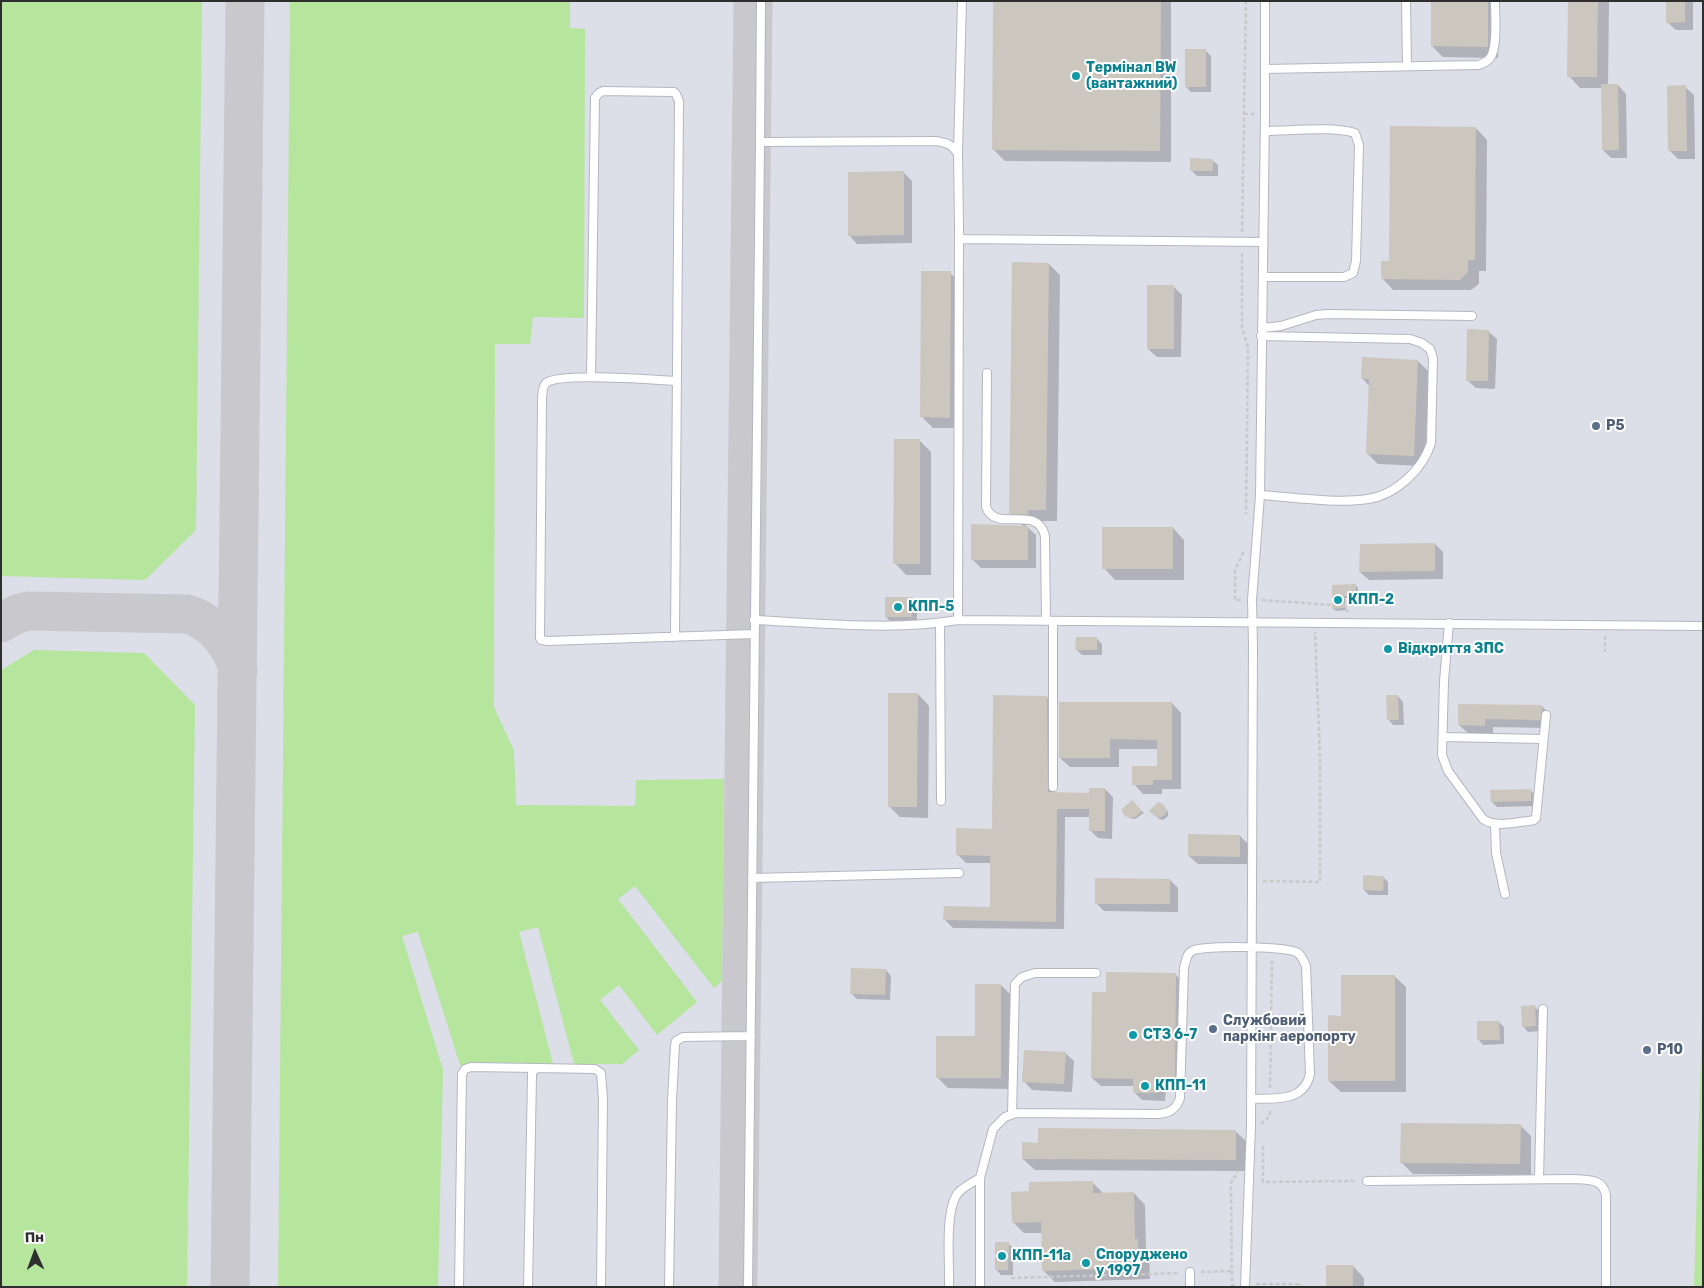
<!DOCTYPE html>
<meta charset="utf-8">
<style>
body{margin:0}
#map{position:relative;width:1704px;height:1288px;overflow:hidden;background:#efe9e1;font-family:Rubik,sans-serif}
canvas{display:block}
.frame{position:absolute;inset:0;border:2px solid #2e2e2e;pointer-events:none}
.north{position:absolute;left:10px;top:1228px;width:50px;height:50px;-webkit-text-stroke:4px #fff;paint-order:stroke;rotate:358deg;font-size:14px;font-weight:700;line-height:20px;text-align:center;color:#2e2e2e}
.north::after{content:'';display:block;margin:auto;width:18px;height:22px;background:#2e2e2e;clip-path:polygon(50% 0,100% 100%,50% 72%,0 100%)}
</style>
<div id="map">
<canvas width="1704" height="1288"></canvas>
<div class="frame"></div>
<div class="north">Пн</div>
</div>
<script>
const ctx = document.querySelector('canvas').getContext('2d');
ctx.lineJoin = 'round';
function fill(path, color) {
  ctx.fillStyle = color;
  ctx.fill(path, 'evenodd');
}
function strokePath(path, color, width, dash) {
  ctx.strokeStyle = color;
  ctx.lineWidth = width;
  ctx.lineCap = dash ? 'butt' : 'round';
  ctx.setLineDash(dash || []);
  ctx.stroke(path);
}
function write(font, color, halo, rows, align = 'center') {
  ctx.font = font + ' Rubik,sans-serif';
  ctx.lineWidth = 4;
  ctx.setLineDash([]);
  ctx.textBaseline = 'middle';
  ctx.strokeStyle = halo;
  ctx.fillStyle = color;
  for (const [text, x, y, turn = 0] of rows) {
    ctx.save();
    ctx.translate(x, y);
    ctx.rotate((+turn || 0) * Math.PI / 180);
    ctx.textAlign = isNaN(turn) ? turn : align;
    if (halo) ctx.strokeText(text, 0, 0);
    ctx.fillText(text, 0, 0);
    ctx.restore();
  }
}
fill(new Path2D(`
 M1 1H1703V1287H1Z`), '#dcdee8');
fill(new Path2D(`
 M1 1H202L196 530 145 580 1 576Z
 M290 1H570V28L585 29 584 318 533 317 530 344H495L494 707 514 751 516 805 635 806 636 780 724 779 722 981 714 988 635 886 618 899 697 1002 657 1035 619 985 600 1000 639 1050 622 1064H574L538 927 519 932 553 1064 460 1065 418 932 402 936 443 1070 438 1287H278Z
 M34 650 144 653 195 705 187 1287H1V670Z
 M1703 983V1287H1694Z`), '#b6e59e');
fill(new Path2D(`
 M994 1H1171V162L1005 161 993 149Z
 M1433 1H1499L1498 58 1443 57 1432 46Z
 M1569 1H1609L1608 86 1618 85 1626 94 1627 158H1611L1603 150V88H1580L1569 76Z
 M1667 1H1693V30H1676L1667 22Z
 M1205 50 1211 56V92H1191L1186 87Z
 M1685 87 1694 95 1695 159H1678L1670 151Z
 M1476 128 1487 140 1486 271H1479V284L1471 290H1393L1382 278 1390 262Z
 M1212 160 1218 165V176H1197L1191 170Z
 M904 173 912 181V243L857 244 849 235Z
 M1049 264 1060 275 1057 521H1039V525H1025L1036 535V568H981L973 560 1024 527 1010 513Z
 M950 273 962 284 961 428H933L922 417Z
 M1173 286 1182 295 1181 357H1157L1148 349Z
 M1488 331 1497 339 1495 389 1476 388 1467 380Z
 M1418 361 1429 372 1425 466 1378 464 1367 453 1370 387 1362 378Z
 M920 441 931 452V575H906L895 563Z
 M1173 528 1184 540V580H1115L1104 568Z
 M1435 544 1443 552V579L1369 580 1360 572Z
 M1355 585 1358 588V597L1345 598 1346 610 1336 611 1333 608V586Z
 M912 598 917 604V622H891L886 617Z
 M1097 639 1102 644V655H1082L1077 650Z
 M918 694 929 706 928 818 900 817 889 806Z
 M1398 696 1403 702 1404 725H1393L1388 719Z
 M1047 697 1055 705V794H1090L1105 789 1113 797 1112 839 1098 838 1090 830V817H1065L1064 929 953 928 945 920 991 908V863H966L958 855 994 830Z
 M1172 703 1181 713V789H1162V794H1143L1134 784 1158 767V749H1119V767H1070L1060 758Z
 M1460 706H1542L1550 715 1548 728 1493 727V733H1468L1459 725Z
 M1530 790 1536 795V806L1497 807 1492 802Z
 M1132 802 1144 813 1135 819 1129 818Z
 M1163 805 1168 812V816L1163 820 1159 819 1151 811Z
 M1240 836 1248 844V864H1198L1189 856Z
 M1383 877 1388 882V895H1369L1364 890Z
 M1170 880 1178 888V912L1104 911 1096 903Z
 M886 970 891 976 890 1000 857 999 852 994Z
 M1175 974 1183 982 1182 1087H1166L1165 1101 1142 1100 1134 1092V1086H1101L1092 1078 1107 993Z
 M1394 976 1406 987V1092H1341L1329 1081 1342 1017Z
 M1001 985 1012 996V1089L948 1088 937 1077 976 1038Z
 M1534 1006 1540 1012V1031L1528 1032 1523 1026Z
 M1499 1022 1504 1027V1044L1483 1045 1478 1039Z
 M1065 1053 1074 1061 1072 1092 1032 1090 1024 1081Z
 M1520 1125 1531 1136V1175L1413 1174 1402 1163Z
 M1235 1131 1247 1142 1246 1171 1035 1170 1023 1159 1039 1144Z
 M1092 1182 1104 1194 1134 1193 1145 1205 1146 1248 1149 1251 1150 1279 1055 1282 1043 1270 1042 1233H1024L1013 1222 1031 1193Z
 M1008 1243 1013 1248V1275H1001L996 1269Z
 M1353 1266 1364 1278V1287H1327Z`), '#0003');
strokePath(new Path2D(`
 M1 623 17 614 28 611 187 614C212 621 232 645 238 670
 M230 1287 245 1
 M738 1287 753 1`), '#c9c8cc', 39);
fill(new Path2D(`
 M993 1H1161L1160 151 992 150Z
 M1431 1H1488V47L1431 46Z
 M1568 1H1598L1597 77H1567Z
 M1666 1H1685V22L1666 23Z
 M1185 49H1206V87H1185Z
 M1601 84H1618L1619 150H1602Z
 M1686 85 1687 151H1668L1667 86Z
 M1390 126 1476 127 1475 260H1468V272L1460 280 1381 279V261H1389Z
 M1190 158 1213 159V171H1190Z
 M904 171V235L848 236V172Z
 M1012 262 1049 263 1046 510H1028V514H1009Z
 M921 271H951L950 418 920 417Z
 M1147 285H1174V349H1147Z
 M1467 329 1489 330 1488 381H1466Z
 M1362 357 1418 360 1414 456 1366 454 1369 379H1361Z
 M894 439H920V564H893Z
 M971 524 1028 526V560H971Z
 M1102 527H1173V569H1102Z
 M1435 543V571L1359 572 1360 544Z
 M1356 584V596H1344V608L1332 609V585Z
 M885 597H912V617H885Z
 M1076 637H1097V650H1075Z
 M888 693H918L917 807H888Z
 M993 695 1047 696 1048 792 1089 793V788H1105V831H1089V809H1057L1056 922 943 920 944 906 990 907V856L956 855V828L992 829Z
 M1386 695H1398L1399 720H1387Z
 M1059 702H1172V780H1153V785H1132V766H1157V740L1110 739V758H1059Z
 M1458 704 1542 705V711L1540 720 1485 719V726L1458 725Z
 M1531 789V801L1491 802 1490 790Z
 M1132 800 1142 811 1135 817 1130 818 1125 816 1121 810Z
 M1158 802 1163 804 1166 809V814L1160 818 1156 817 1149 811Z
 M1188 834 1240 835V857L1188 856Z
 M1363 875 1384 876 1383 891 1363 890Z
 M1095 878 1170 879V904H1095Z
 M851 968 886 969 885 995 850 994Z
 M1106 972 1176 973 1175 1079H1158V1093H1133V1079L1091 1078 1092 992H1106Z
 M1341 975H1395V1081H1328V1015L1341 1016Z
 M975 984H1001V1078H936V1036H975Z
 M1535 1005 1536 1026 1522 1027 1521 1006Z
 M1477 1021H1499L1500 1040H1477Z
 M1024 1050 1066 1052 1064 1084 1022 1082Z
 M1401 1123 1521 1124 1520 1164 1400 1163Z
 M1038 1128 1236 1130V1160L1022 1159V1142L1038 1143Z
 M1093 1181V1193L1134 1192 1135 1239H1138L1139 1268 1042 1271 1041 1222 1012 1223 1011 1192 1029 1191V1182Z
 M995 1242H1009L1008 1270H995Z
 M1326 1265H1353V1287H1326Z`), '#cbc7bf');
const service = new Path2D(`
 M1406 1 1407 66
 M1265 69 1479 65C1483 63 1487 62 1490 58 1498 48 1495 15 1495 1
 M760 142 761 1
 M958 152 962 1
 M959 239 1263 242
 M1263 277H1344L1353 273 1356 261 1359 145 1355 133C1332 126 1290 131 1265 131
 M1262 328 1281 326 1316 315 1328 314 1472 316
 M987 373 986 507C996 534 1037 503 1045 536L1046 621
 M591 377 595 98 599 93 603 91 674 92 676 94 679 101 675 637
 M677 381C655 380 559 372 546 383 542 387 543 392 542 397L540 638 541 640 548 641 754 634
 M1260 495C1292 497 1336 504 1368 499 1396 495 1423 469 1431 443L1433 358 1430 349 1422 343 1410 339 1261 336
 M754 620C819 623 895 631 958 620L1703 626
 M940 623 941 801
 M1449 623 1444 681 1442 755 1448 771 1483 819C1495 828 1515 822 1529 821L1534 820 1536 818 1546 715
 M1443 737 1543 739
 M1053 787V621
 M1495 824 1496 853 1505 894
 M752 878 959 873
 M1012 1114 1015 984 1022 977 1035 973H1096
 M1539 1179 1543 1009
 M1367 1181 1572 1179C1586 1180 1603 1178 1606 1195V1287
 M1190 1272V1287
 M459 1287 462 1074 465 1069 471 1067 537 1068
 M528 1287 532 1077V1072L537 1068 595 1069 601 1073 603 1099 601 1287
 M669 1287 672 1100 675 1045 676 1041 683 1037 751 1036
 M748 1287 760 142 936 141C947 143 952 144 958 154L959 226 958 620
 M949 1287C950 1264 944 1211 958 1193 963 1187 973 1182 980 1178
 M980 1287V1178L993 1129 1005 1117 1016 1113 1158 1114C1169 1113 1176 1110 1180 1098L1184 968C1186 962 1186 954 1192 951 1202 945 1289 946 1298 953 1302 956 1304 962 1306 966L1310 1074C1304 1103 1274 1098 1251 1099
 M1245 1287 1251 1126 1253 646 1252 600 1260 495 1265 114V1`);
strokePath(service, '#b4b7c1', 10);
strokePath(new Path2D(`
 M1244 114H1255
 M1242 232 1246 1
 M1242 253V328L1248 347 1246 514
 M1241 600H1235V570L1244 551
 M1262 600 1332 605
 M1344 604 1348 612
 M1605 636V652
 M1263 881 1320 882V756L1315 632
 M1270 1088 1272 959
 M1261 1124 1270 1116V1109
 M1263 1146V1182L1357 1181
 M1201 1272 1232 1271
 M1011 1278 1180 1273
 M1256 1284H1301V1287
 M1235 1285H1232L1231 1183 1238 1171`), '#c9c9c9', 2.5, [4, 2.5]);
strokePath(service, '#fff', 8);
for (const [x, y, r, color] of [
 [1076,76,5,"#0f9aa8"],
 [1596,426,5,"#5c6f8a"],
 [1338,600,5,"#0f9aa8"],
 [898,607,5,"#0f9aa8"],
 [1388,649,5,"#0f9aa8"],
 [1213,1029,5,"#5c6f8a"],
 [1133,1035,5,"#0f9aa8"],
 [1647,1050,5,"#5c6f8a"],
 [1145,1086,5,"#0f9aa8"],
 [1002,1256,5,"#0f9aa8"],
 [1086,1263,5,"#0f9aa8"]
]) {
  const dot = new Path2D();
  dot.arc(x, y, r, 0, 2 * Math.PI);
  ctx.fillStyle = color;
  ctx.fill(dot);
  strokePath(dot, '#fff', 2);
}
write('bold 14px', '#0d838f', '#fff', [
 ["Термінал BW",1086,68],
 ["(вантажний)",1086,84],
 ["КПП-2",1348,600],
 ["КПП-5",908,607],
 ["Відкриття ЗПС",1398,649],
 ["СТЗ 6-7",1143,1035],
 ["КПП-11",1155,1086],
 ["Споруджено",1096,1255],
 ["у 1997",1096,1271],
 ["КПП-11а",1012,1256]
], 'left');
write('bold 14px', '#4e5e75', '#fff', [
 ["P5",1606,426],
 ["Службовий",1223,1021],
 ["паркінг аеропорту",1223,1037],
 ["P10",1657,1050]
], 'left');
</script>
